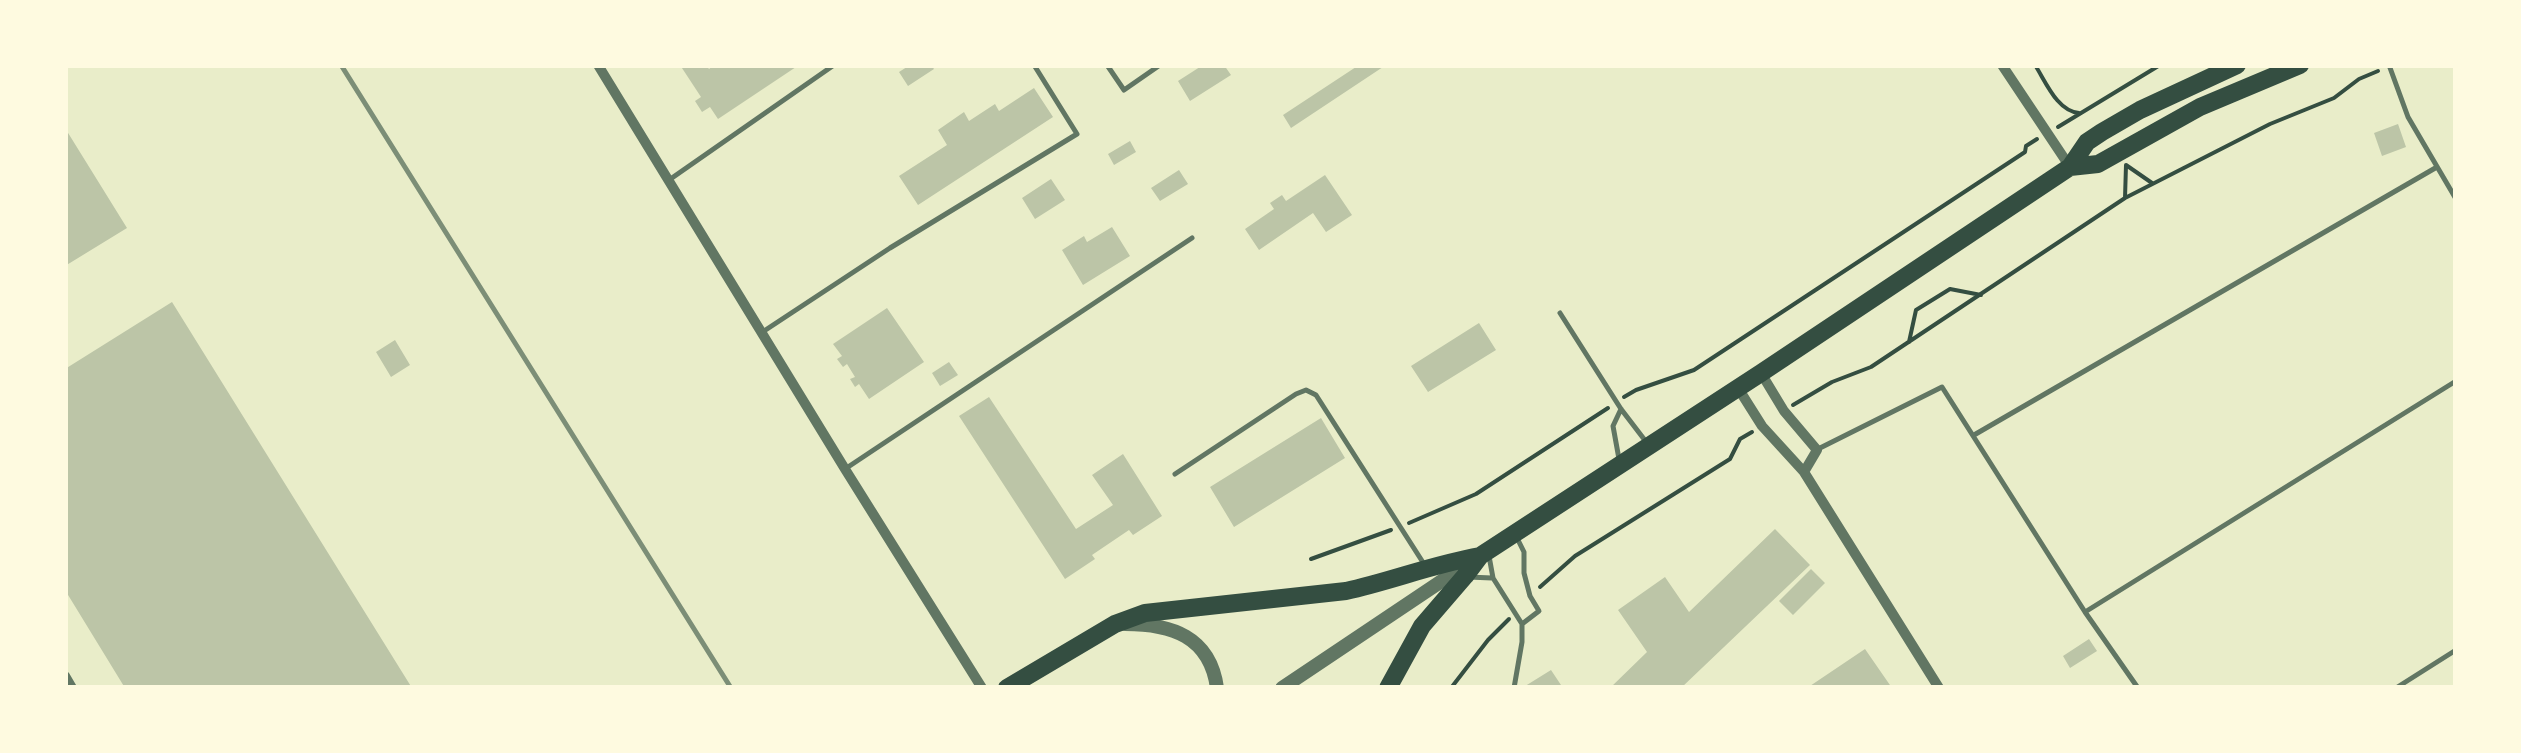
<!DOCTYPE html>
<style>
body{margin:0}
#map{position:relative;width:2521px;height:753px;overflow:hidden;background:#e9edc9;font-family:"Nunito Sans",sans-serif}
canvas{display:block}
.frame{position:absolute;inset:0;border:68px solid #fefae0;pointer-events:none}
</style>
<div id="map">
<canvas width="2521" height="753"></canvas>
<div class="frame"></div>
</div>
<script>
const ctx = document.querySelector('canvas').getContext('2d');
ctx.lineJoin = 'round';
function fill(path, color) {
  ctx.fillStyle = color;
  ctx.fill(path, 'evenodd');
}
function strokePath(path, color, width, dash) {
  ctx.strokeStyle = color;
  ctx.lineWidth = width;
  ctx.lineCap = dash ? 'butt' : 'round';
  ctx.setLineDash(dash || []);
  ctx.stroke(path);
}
fill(new Path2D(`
 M680 65H706L709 69 714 65H799L718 119 710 107 702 112 695 101 701 97Z
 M910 65H931L934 69 908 86 899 72Z
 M1203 65H1224L1231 75 1190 101 1178 81Z
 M1359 65H1386L1291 128 1283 115Z
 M1034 88 1053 117 918 205 899 176 947 145 938 130 964 112 969 121 995 104 999 111Z
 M2398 124 2406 147 2382 156 2374 133Z
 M65 128 127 228 65 266Z
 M1130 141 1136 152 1114 165 1108 154Z
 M1179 170 1188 184 1160 201 1151 188Z
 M1325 175 1352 215 1326 232 1313 213 1259 250 1245 229 1274 209 1270 203 1282 195 1286 201Z
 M1051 179 1065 200 1035 219 1022 198Z
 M1112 227 1130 256 1083 285 1062 250 1084 236 1087 242Z
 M172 302 264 450 412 688H125L65 590V369Z
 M887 308 924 362 869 399 859 384 855 387 850 379 855 377 847 364 843 367 837 359 842 356 833 344Z
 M1479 323 1496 350 1428 392 1411 366Z
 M395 340 410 365 391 377 376 352Z
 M949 362 958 375 940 386 932 373Z
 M989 397 1076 529 1113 505 1092 475 1123 454 1162 516 1133 535 1129 530 1092 555 1095 559 1065 579 959 416Z
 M1321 418 1345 458 1234 527 1210 487Z
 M1775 529 1810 565 1681 688H1610L1647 652 1618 610 1665 577 1689 612Z
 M1811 569 1825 583 1793 615 1779 601Z
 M2089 639 2097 651 2070 668 2063 656Z
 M1865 649 1892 688H1807Z
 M1551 670 1563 688H1522Z`), '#bcc5a7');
strokePath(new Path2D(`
 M2035 65C2046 82 2057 111 2079 113
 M2442 65H2449
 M2058 127 2160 65
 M2125 198 2126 165 2152 183
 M1909 342 1916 310 1950 289 1981 295
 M1624 397 1636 390 1694 370 2025 152 2026 146 2037 139
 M1793 405 1832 382 1871 367 2125 198 2270 124 2334 98 2359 79 2378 71
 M1409 523 1476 494 1608 408
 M1311 559 1391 530
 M1540 587 1575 556 1730 459 1740 439 1752 432
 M1451 688 1488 640 1509 619`), '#344e41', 4);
strokePath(new Path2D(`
 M1107 65 1124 90 1160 65
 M2389 65 2408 117 2456 199
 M669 180 834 65
 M1560 313 1621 409 1647 443
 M764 331 890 248 1077 134 1034 65
 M1974 435 2437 167
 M1818 449 1942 387 2085 612 2138 688
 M1619 459 1613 426 1621 409
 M845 469 1192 238
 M1175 474 1296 394 1306 390 1316 395 1424 564
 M1516 536 1524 552V573L1530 596 1539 611 1522 624
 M1489 556 1493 578 1522 624V642L1514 688
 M1468 577 1492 578
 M2085 612 2456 381
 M2396 688 2456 650`), '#617663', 5);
strokePath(new Path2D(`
 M598 65 845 469 982 688
 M2002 65 2070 167
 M1761 373 1784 411 1817 450 1804 472
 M1738 388 1762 426 1804 472 1939 688
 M65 676 72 688`), '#617663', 10);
strokePath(new Path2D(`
 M1125 624C1171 624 1210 636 1217 688
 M1282 688 1473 560`), '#617663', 14);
strokePath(new Path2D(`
 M2070 167 2098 164 2200 107 2300 65
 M1007 688 1115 624 1145 613 1346 591C1391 581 1434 564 1480 556L1761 373 2070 167 2087 142 2102 132 2140 110 2237 65
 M1388 688 1422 626 1465 576 1480 556`), '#344e41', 18);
strokePath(new Path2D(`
 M341 65 731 688`), '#7c8e77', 5);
</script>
